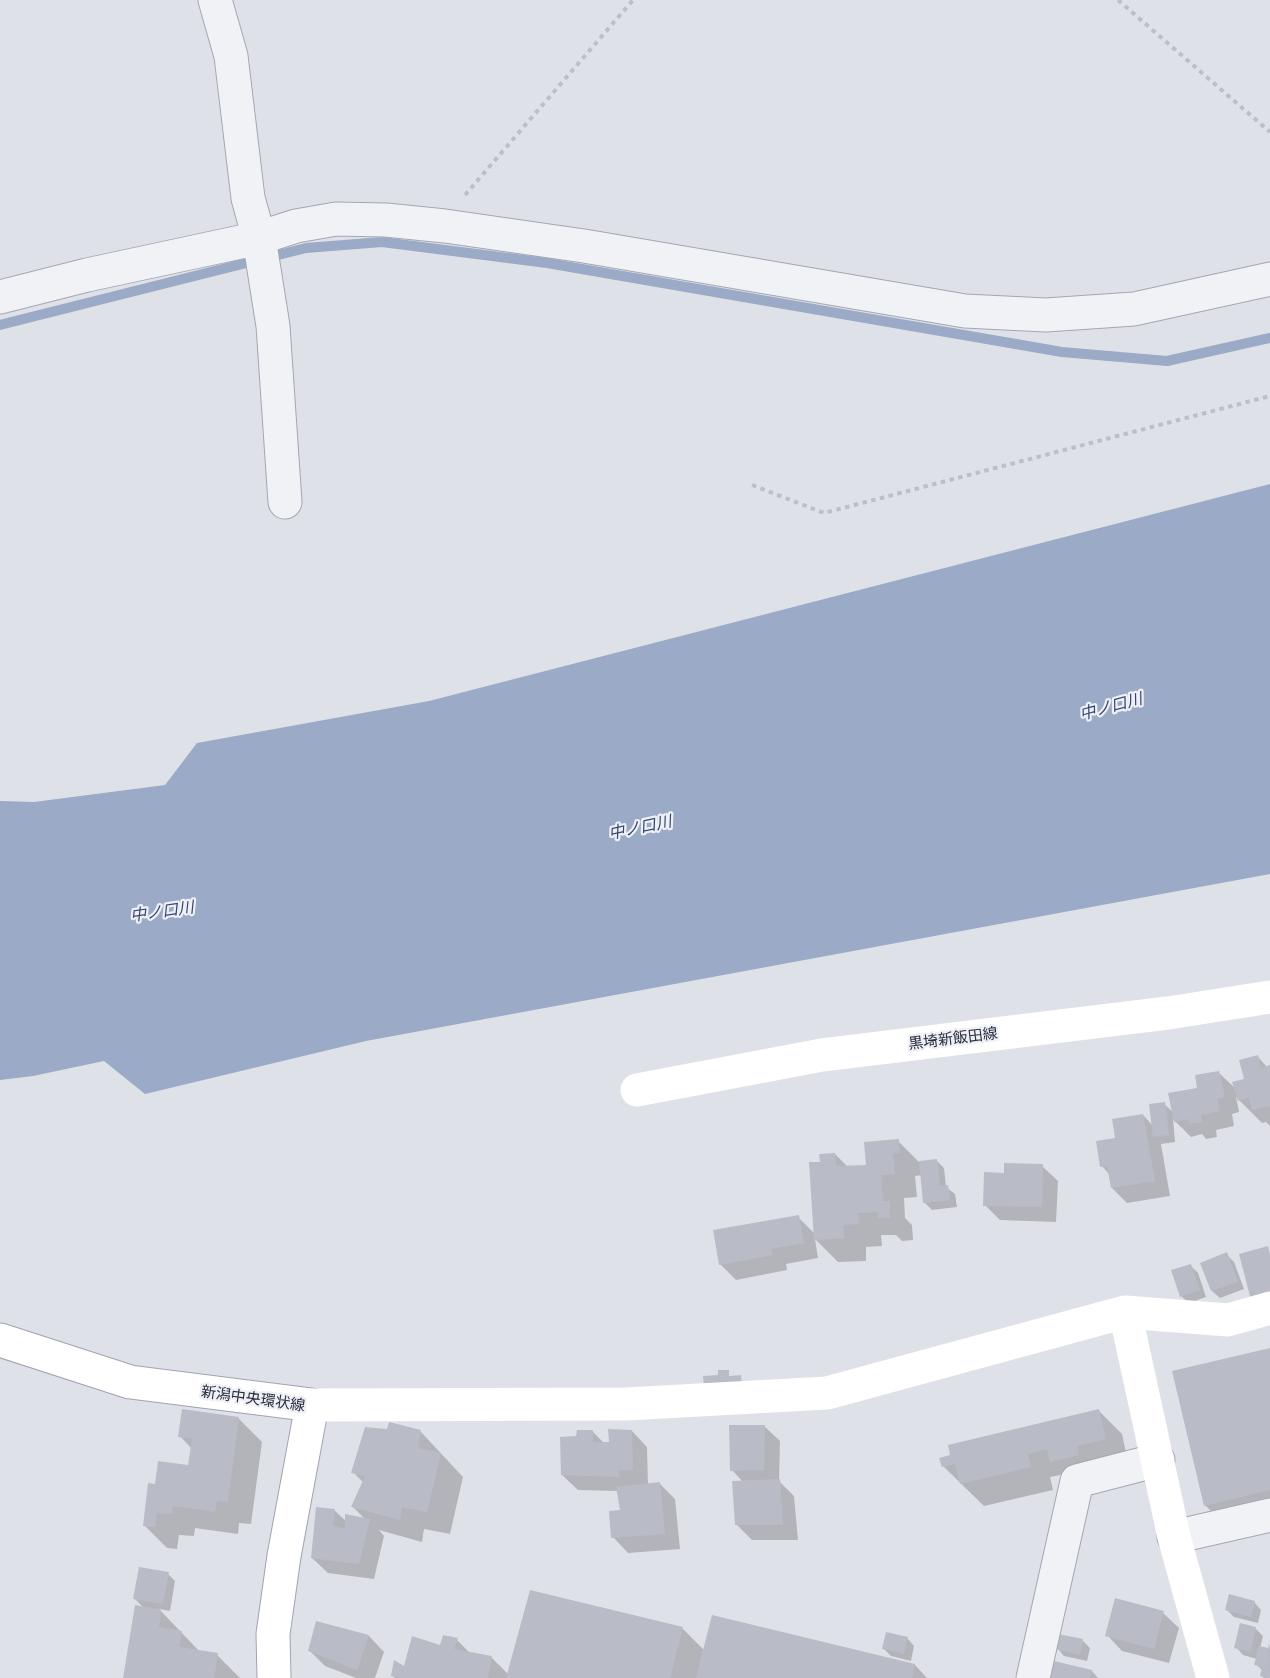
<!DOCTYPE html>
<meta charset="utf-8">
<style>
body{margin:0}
canvas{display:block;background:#dfe1e8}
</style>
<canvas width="1270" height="1678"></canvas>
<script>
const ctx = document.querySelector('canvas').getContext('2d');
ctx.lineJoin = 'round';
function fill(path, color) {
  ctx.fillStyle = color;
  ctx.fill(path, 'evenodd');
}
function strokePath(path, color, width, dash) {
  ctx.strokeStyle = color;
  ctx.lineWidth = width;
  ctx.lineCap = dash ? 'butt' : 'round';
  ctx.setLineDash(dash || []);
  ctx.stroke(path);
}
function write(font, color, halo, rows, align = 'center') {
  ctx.font = font + ' Mulish,"Noto Sans JP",sans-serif';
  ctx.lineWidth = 4.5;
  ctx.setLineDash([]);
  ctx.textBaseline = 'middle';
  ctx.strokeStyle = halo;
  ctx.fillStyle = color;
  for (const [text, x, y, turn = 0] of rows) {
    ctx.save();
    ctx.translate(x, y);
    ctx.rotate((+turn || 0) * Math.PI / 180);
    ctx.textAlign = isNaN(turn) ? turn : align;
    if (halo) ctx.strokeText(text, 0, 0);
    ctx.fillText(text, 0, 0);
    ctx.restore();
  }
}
fill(new Path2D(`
 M1270 484V874L366 1041 145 1094 104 1061 33 1076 0 1080V801L34 802 165 785 197 743 429 701Z`), '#9baac6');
fill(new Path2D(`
 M1258 1057 1268 1068 1270 1067V1126L1266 1122 1262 1123 1236 1097 1239 1112 1232 1114 1234 1126 1216 1130 1217 1137 1206 1139 1202 1134 1191 1137 1173 1119 1175 1142 1161 1144 1170 1196 1127 1203 1112 1188 1109 1174 1102 1166 1117 1139 1143 1115 1153 1126 1164 1104 1174 1113 1218 1072 1237 1090 1246 1080Z
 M898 1141 919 1162 937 1161 944 1168 946 1187 955 1194 957 1207 932 1210 924 1202 922 1175 915 1176 917 1197 904 1198 905 1218 912 1225 913 1240 902 1241 896 1235H881L882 1246 866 1247V1261L838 1262 815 1239 818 1258 786 1264 787 1270 736 1280 720 1264 798 1217 815 1234 821 1163 835 1154 848 1167 867 1166Z
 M1042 1166 1058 1181 1056 1222 1000 1220 985 1205 1005 1174Z
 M1226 1254 1234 1262 1244 1289 1220 1298 1212 1291 1202 1263Z
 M1190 1265 1198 1273 1206 1297 1189 1303 1181 1296Z
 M1270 1349V1526L1235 1535 1205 1505Z
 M1099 1411 1122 1434 1128 1462 1050 1477 1053 1490 984 1506 943 1466Z
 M239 1419 262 1442 251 1524 239 1523 238 1534 195 1528 194 1536 179 1535 177 1549 167 1548 144 1525 157 1486 190 1467 192 1449 180 1436Z
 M764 1426 780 1441 779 1481 794 1496 798 1540H752L736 1524 743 1482 732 1470Z
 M389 1430 421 1432 463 1477 450 1534 424 1529 422 1542 379 1530 384 1536 374 1579 328 1573 312 1558 334 1510 347 1522 366 1520 353 1507 364 1483 353 1472Z
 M632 1431 647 1447 648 1485 660 1484 675 1499 680 1549 628 1553 613 1537 622 1512 618 1491 578 1490 562 1475 578 1437 593 1432 604 1443H610Z
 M168 1574 175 1581 170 1611 159 1609 200 1652 217 1655 240 1678H124L144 1608 135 1599Z
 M1254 1602 1261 1610 1258 1623 1234 1617 1227 1610Z
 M1163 1613 1179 1628 1169 1663 1122 1651 1107 1635Z
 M317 1623 369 1636 384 1652 375 1678H356L325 1666 310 1651Z
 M1241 1625 1256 1629 1263 1636 1260 1648 1269 1650 1270 1645V1678H1264L1262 1676 1263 1671 1256 1664 1257 1659 1243 1655 1236 1647Z
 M682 1628 704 1650 915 1665 927 1678H395L392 1675 457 1640 471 1654 492 1658 508 1674Z
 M907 1638 914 1646 911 1661 891 1656 884 1649Z
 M1083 1641 1090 1648 1087 1661 1064 1656 1057 1648Z
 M1092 1671 1098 1678H1051Z`), '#0003');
strokePath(new Path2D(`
 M0 325 306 248 382 242 547 263 1062 352 1167 361 1270 338`), '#9baac6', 10);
fill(new Path2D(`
 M1258 1055 1261 1068 1270 1065V1106L1252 1110 1249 1098 1238 1101 1232 1082 1244 1079 1239 1060Z
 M1219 1071 1225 1097 1217 1099 1220 1111 1201 1115 1202 1122 1189 1124 1188 1119 1174 1122 1168 1093 1197 1088 1195 1075Z
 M1165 1102 1169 1135 1153 1137 1149 1104Z
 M1143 1114 1155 1181 1111 1188 1107 1166 1100 1167 1096 1141 1115 1138 1112 1119Z
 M899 1139V1153H893L895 1174 881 1175 883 1201H890V1218H878V1212L858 1213 859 1224 843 1225 844 1238 814 1240 809 1162H820L819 1154 835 1153 836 1166 866 1165 864 1142Z
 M937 1159 940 1186 948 1185 950 1200 923 1203 919 1161Z
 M1004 1163 1043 1164 1042 1207 983 1206 984 1172 1004 1173Z
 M799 1215 804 1243 771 1249 773 1255 719 1265 713 1230Z
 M1268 1246 1270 1255V1295L1251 1300 1239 1254Z
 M1227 1252 1238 1282 1211 1291 1200 1263Z
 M1191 1264 1200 1290 1180 1297 1171 1270Z
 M1270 1348V1490L1204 1506 1172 1371Z
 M718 1370H729V1376L741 1375 742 1388 704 1389 703 1376 718 1375Z
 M182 1409 239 1417 228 1502 217 1501 215 1512 173 1506 172 1514 157 1513 155 1527 143 1526 148 1483 155 1484 158 1461 188 1465 192 1439 178 1437Z
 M1099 1409 1106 1439 1077 1446 1079 1455 1050 1462 1047 1449 1028 1454 1031 1467 960 1484 955 1464 942 1467 939 1458 950 1455 948 1445Z
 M389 1422 421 1430 418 1448 441 1453 427 1512 402 1507 400 1520 351 1507 365 1476 351 1473 365 1427 387 1429Z
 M729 1425H765L764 1470 730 1471Z
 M608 1429 632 1430 633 1470H619V1477L561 1475 560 1437 576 1436 577 1430H593V1442H609Z
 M780 1479 783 1525H735L732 1481Z
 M660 1482 665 1534 611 1538 609 1511 620 1510 616 1487Z
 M316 1507 335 1509 333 1526 345 1529V1514L370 1519 359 1564 311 1558Z
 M139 1567 169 1572 163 1604 133 1599Z
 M530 1590 683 1627 670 1678H506Z
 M1229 1594 1255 1601 1251 1617 1225 1610Z
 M1115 1598 1164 1611 1154 1649 1105 1636Z
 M135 1605 161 1610 159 1627 182 1631 179 1647 218 1653 214 1678H123Z
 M712 1615 915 1664 912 1678H696Z
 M316 1621 369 1635 357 1670 308 1651Z
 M1240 1623 1256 1627 1251 1652 1234 1648Z
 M886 1632 908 1637 904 1654 882 1649Z
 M1058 1634 1083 1639 1080 1655 1055 1649Z
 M443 1635 458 1638 454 1649 492 1656 488 1678H401L391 1676 394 1660 404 1666 412 1636 440 1645Z
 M1269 1643 1270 1678H1267L1260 1676 1262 1667 1254 1665 1259 1646 1268 1648Z
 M1054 1661 1092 1670 1090 1678H1050Z`), '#b9bcc7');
const street = new Path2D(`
 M215 0 231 56 248 198 259 238 273 326 285 502
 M0 297 87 275 259 238 296 226 336 219 386 220 445 226 584 246 965 311 1046 315 1134 309 1270 279
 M1174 1537 1270 1515
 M1033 1678 1077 1481 1158 1460`);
const primary = new Path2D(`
 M0 1340 130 1382 312 1405 284 1556 273 1634 274 1678`);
strokePath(street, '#a4a7b2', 35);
strokePath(primary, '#9fa4b3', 35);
strokePath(new Path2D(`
 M1118 0 1270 132
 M465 195 633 0
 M752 485 824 513 1270 396`), '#bdbfc6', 4, [4.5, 4.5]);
strokePath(street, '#f1f2f6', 33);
strokePath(new Path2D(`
 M637 1090 822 1055 1168 1013 1270 997
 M1125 1312 1174 1537 1213 1678
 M312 1405 626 1404 827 1393 1125 1312 1228 1320 1270 1308`), '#fff', 33);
strokePath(primary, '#fff', 33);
write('15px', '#282d3e', '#eef0f5', [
 ["黒埼新飯田線",953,1039,-7],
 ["新潟中央環状線",253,1399,8]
]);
write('italic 16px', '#344670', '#eef0f5', [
 ["中ノ口川",1111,707,-15],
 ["中ノ口川",640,828,-12],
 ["中ノ口川",162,912,-8]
]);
</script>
